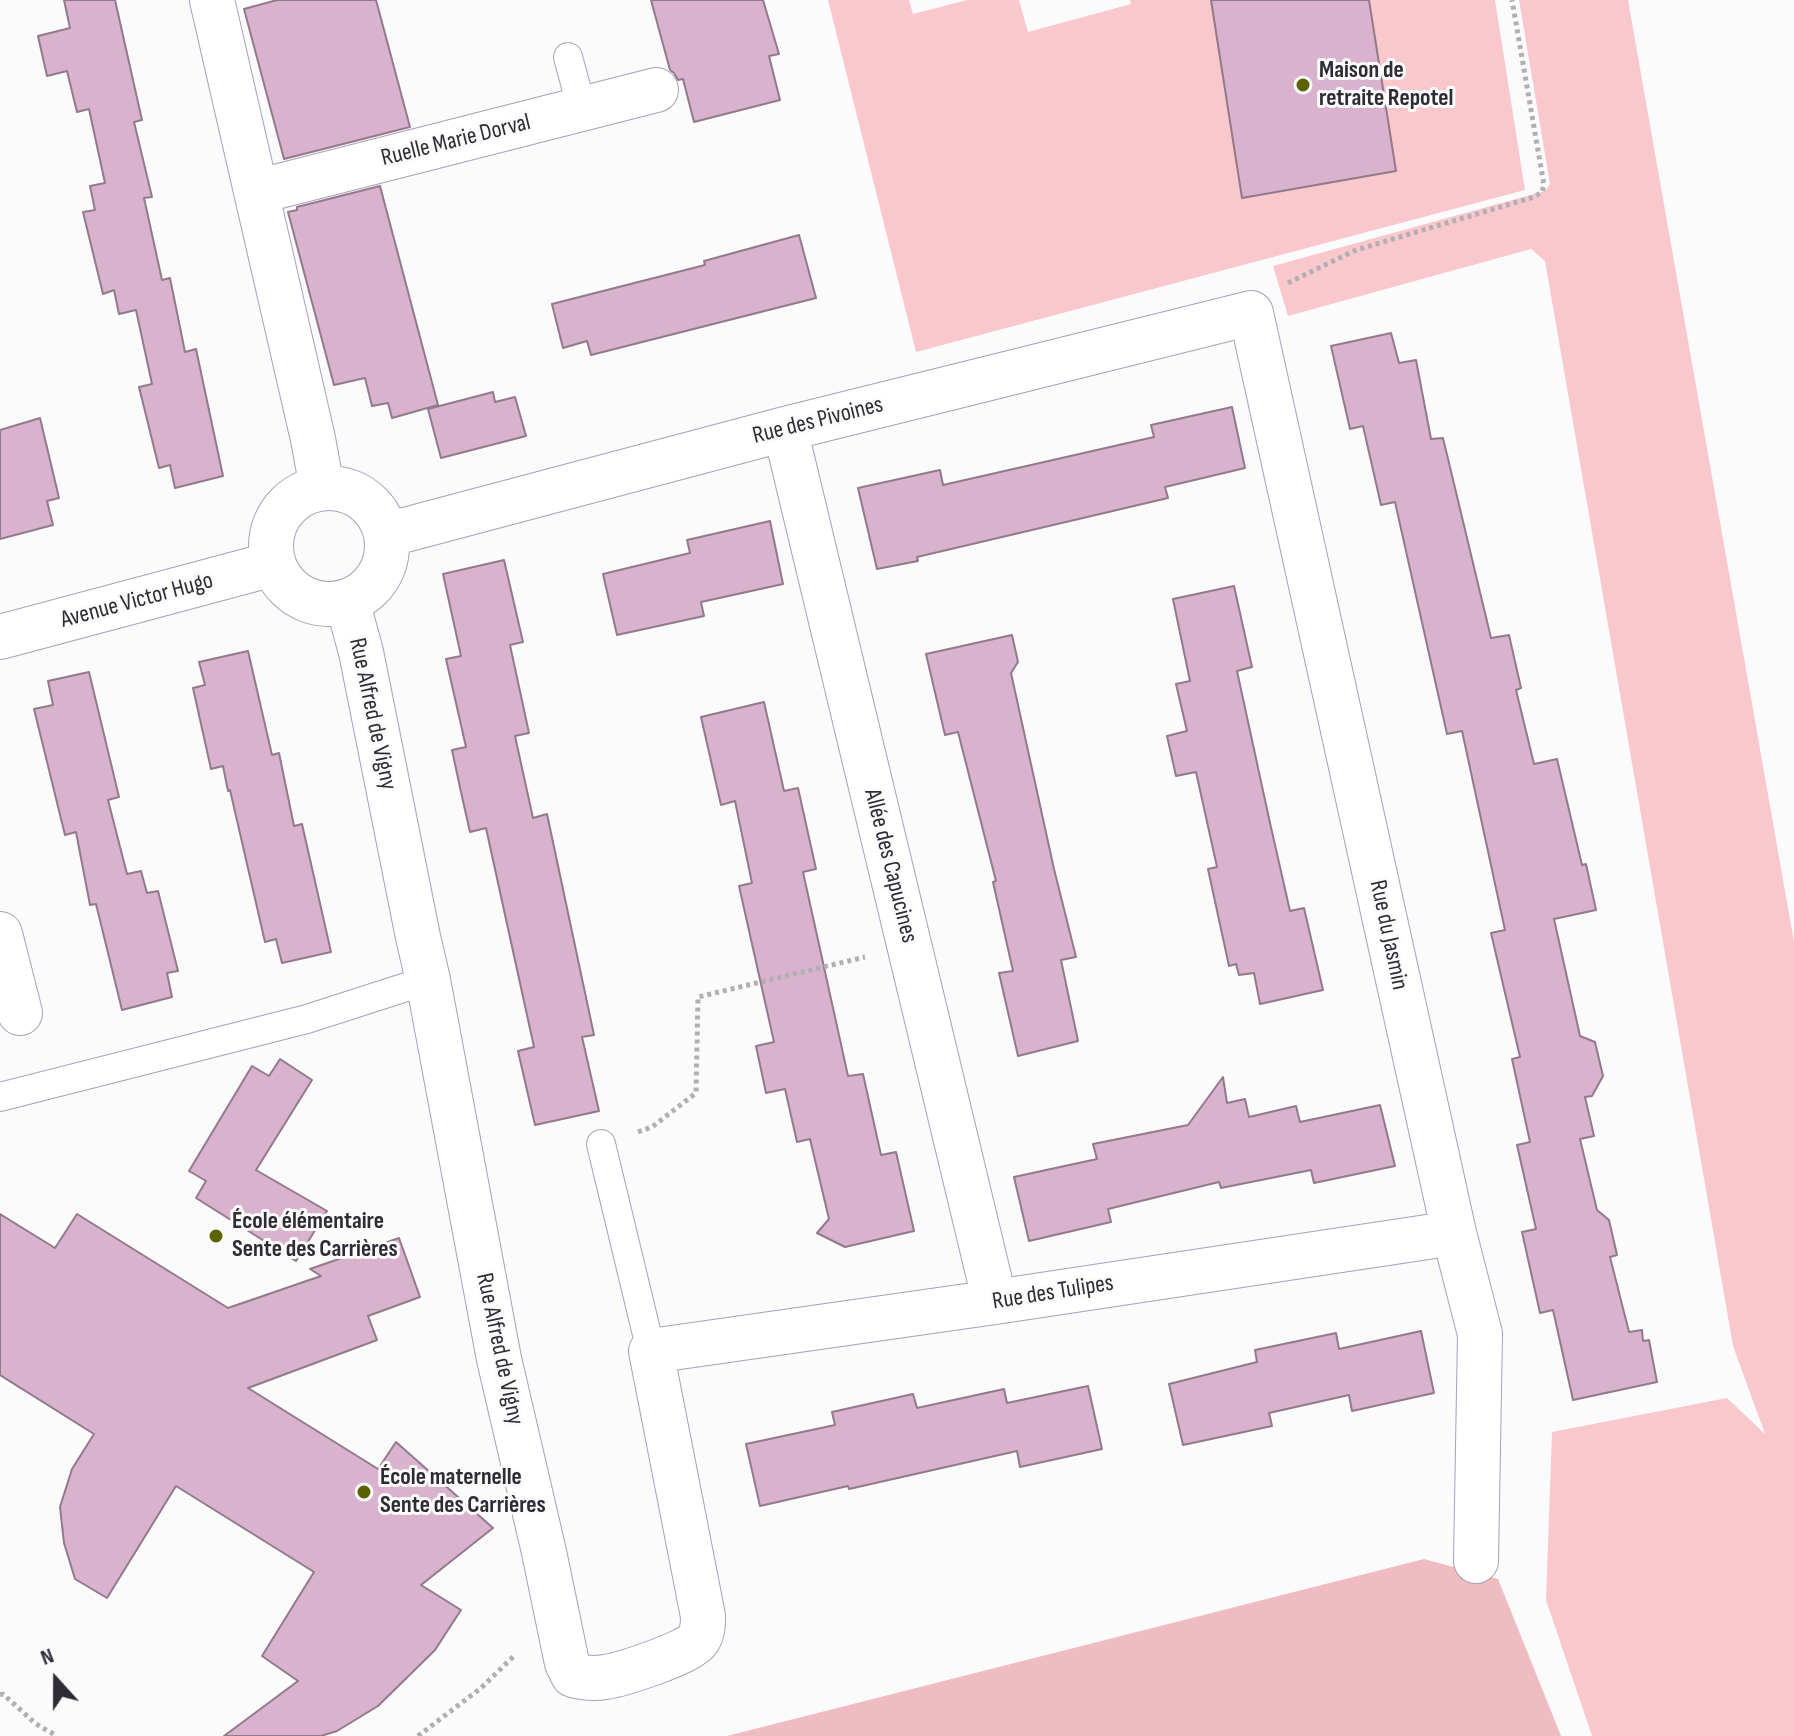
<!DOCTYPE html>
<meta charset="utf-8">
<style>
body{margin:0}
#map{position:relative;width:1794px;height:1736px;overflow:hidden;background:#fbfbfb;font-family:"Sofia Sans Condensed",sans-serif}
canvas{display:block}
.north{position:absolute;left:16px;top:1640px;width:80px;height:80px;-webkit-text-stroke:6px #fbfbfb;paint-order:stroke;rotate:339deg;font-size:22px;font-weight:700;line-height:32px;text-align:center;color:#2f2b35}
.north::after{content:'';display:block;margin:auto;width:28px;height:36px;background:#2f2b35;clip-path:polygon(50% 0,100% 100%,50% 72%,0 100%)}
</style>
<div id="map">
<canvas width="1794" height="1736"></canvas>
<div class="north">N</div>
</div>
<script>
const ctx = document.querySelector('canvas').getContext('2d');
ctx.lineJoin = 'round';
function fill(path, color) {
  ctx.fillStyle = color;
  ctx.fill(path, 'evenodd');
}
function strokePath(path, color, width, dash) {
  ctx.strokeStyle = color;
  ctx.lineWidth = width;
  ctx.lineCap = dash ? 'butt' : 'round';
  ctx.setLineDash(dash || []);
  ctx.stroke(path);
}
function write(font, color, halo, rows, align = 'center') {
  ctx.font = font + ' "Sofia Sans Condensed",sans-serif';
  ctx.lineWidth = 6;
  ctx.setLineDash([]);
  ctx.textBaseline = 'middle';
  ctx.strokeStyle = halo;
  ctx.fillStyle = color;
  for (const [text, x, y, turn = 0] of rows) {
    ctx.save();
    ctx.translate(x, y);
    ctx.rotate((+turn || 0) * Math.PI / 180);
    ctx.textAlign = isNaN(turn) ? turn : align;
    if (halo) ctx.strokeText(text, 0, 0);
    ctx.fillText(text, 0, 0);
    ctx.restore();
  }
}
fill(new Path2D(`
 M828 0H909L913 14 967 0H1019L1028 32 1131 4 1130 0H1211L1242 198 1369 0H1495L1525 190 916 352Z
 M1519 0H1628L1794 942V1736H1592L1546 1600 1552 1432 1727 1398 1765 1434 1733 1346 1545 261 1531 249 1288 316 1273 266 1545 191 1550 184Z`), '#f9c8cd');
fill(new Path2D(`
 M1424 1559 1498 1579 1561 1736H727Z`), '#eebcc1');
const building = new Path2D(`
 M64 0H115L142 120 134 122 152 197 144 198 162 280 170 278 185 352 196 349 223 476 175 488 170 465 159 468 139 387 152 384 136 310 119 314 114 290 103 294 83 212 95 210 90 186 105 183 89 109 77 112 67 71 47 76 38 36 70 28Z
 M277 0H376L410 127 284 159 244 9Z
 M651 0H763L779 54 769 56 780 100 694 122 683 79 678 80 674 73 670 70Z
 M1211 0H1369L1396 171 1242 198Z
 M380 186 438 405 392 418 388 403 372 406 365 378 334 385 288 212 297 210V207Z
 M799 235 816 298 591 355 587 341 563 348 552 304 705 265 704 261Z
 M1391 333 1399 363 1416 360 1431 439 1443 438 1491 638 1509 635 1521 688 1516 690 1534 764 1557 759 1582 865 1586 864 1596 910 1554 919 1580 1036 1595 1042 1603 1076 1592 1096 1585 1097 1594 1136 1580 1139 1597 1210 1609 1220 1617 1255 1610 1257 1629 1332 1642 1330 1643 1341 1649 1340 1657 1382 1573 1400 1553 1310 1540 1313 1522 1232 1536 1229 1517 1145 1530 1142 1512 1059 1520 1057 1491 933 1505 930 1462 731 1447 734 1395 502 1381 505 1363 426 1350 429 1331 346Z
 M493 392 495 402 515 397 526 436 441 458 428 409Z
 M1232 407 1245 468 1165 487 1168 498 917 557 918 561 877 569 858 488 940 470 943 485 1154 437 1151 425Z
 M40 418 59 498 47 501 53 525 0 539V430Z
 M770 521 783 584 701 602 704 616 617 635 603 574 690 553 687 540Z
 M504 560 523 642 510 645 529 733 515 736 533 818 547 814 594 1035 582 1037 599 1111 535 1125 518 1051 534 1047 486 828 470 832 461 792 452 750 466 747 446 659 461 656 443 574Z
 M1234 586 1252 667 1237 671 1270 823 1290 911 1304 908 1323 990 1260 1004 1254 973 1239 975 1236 964 1229 966 1208 869 1217 867 1196 772 1176 776 1167 736 1187 731 1176 684 1190 681 1173 599Z
 M1012 635 1018 662 1011 673 1054 869 1076 957 1061 960 1078 1041 1018 1056 999 973 1013 971 993 882 996 881 958 732 945 735 926 654Z
 M248 651 272 755 279 753 294 826 302 824 331 952 282 963 276 939 265 942 230 790 228 791 223 766 211 769 193 688 205 685 199 662Z
 M89 672 119 797 108 800 127 874 141 871 147 893 158 891 178 971 167 973 172 997 122 1010 96 904 90 905 76 832 65 835 34 709 53 705 48 681Z
 M764 702 784 791 798 788 816 869 803 872 848 1076 863 1074 881 1155 896 1152 914 1231 845 1247 817 1233 829 1219 810 1139 797 1142 785 1089 766 1093 756 1046 774 1042 739 886 752 883 735 801 721 805 701 717Z
 M280 1059 312 1080 256 1170 327 1211 296 1261 196 1198 206 1181 189 1171 252 1066 269 1076Z
 M1223 1077 1227 1103 1245 1099 1249 1117 1296 1106 1300 1122 1380 1105 1395 1166 1314 1183 1311 1170 1221 1188 1219 1182 1108 1209 1111 1222 1029 1241 1014 1177 1097 1159 1093 1144 1188 1125Z
 M0 1214 55 1248 77 1214 228 1308 321 1276 310 1269 399 1238 420 1297 368 1316 377 1340 248 1388 378 1469 396 1442 493 1528 421 1585 461 1610 435 1650 378 1706 337 1731 321 1736H224L298 1681 262 1656 314 1572 176 1486 107 1598 75 1579 64 1543 60 1507 72 1469 94 1434 0 1375Z
 M1421 1331 1434 1393 1352 1411 1349 1395 1269 1413 1272 1426 1183 1445 1169 1384 1257 1362 1255 1350 1336 1333 1339 1349Z
 M1088 1386 1102 1449 1020 1467 1017 1451 849 1489 848 1486 760 1506 746 1444 835 1425 832 1412 913 1394 917 1408 1004 1389 1007 1403Z`);
fill(building, '#d9b2cd');
strokePath(building, '#927a8b', 2);
const service = new Path2D(`
 M568 57 582 109
 M0 1097 307 1019 428 980
 M601 1144 651 1351`);
const minor = new Path2D(`
 M212 0 313 439 322 488
 M256 192 656 90
 M785 429 995 1302
 M271 546a58 58 0 1 1 116 0a58 58 0 1 1-116 0Z
 M386 535 785 429 1251 313 1454 1233 1480 1334 1476 1561
 M347 601 361 652 418 937 428 980 499 1359 544 1552 567 1663 573 1675C584 1678 594 1679 605 1677 621 1675 691 1652 698 1640 703 1632 703 1625 703 1616L651 1351 995 1302 1454 1233
 M0 637 273 564
 M0 934 20 1013`);
strokePath(service, '#a99fba', 30);
strokePath(minor, '#a99fba', 46);
strokePath(new Path2D(`
 M1288 283 1356 250 1534 197 1542 192 1544 185 1512 0
 M638 1132 652 1127 696 1093 698 997 865 957
 M0 1695 3 1694 36 1724 57 1736
 M418 1736 481 1688 515 1655`), '#b1afb3', 5, [4, 4]);
strokePath(service, '#fff', 28);
strokePath(minor, '#fff', 44);
for (const [x, y, r, color] of [
 [1303,85,8,"#5b6300"],
 [216,1236,8,"#5b6300"],
 [364,1492,8,"#5b6300"]
]) {
  const dot = new Path2D();
  dot.arc(x, y, r, 0, 2 * Math.PI);
  ctx.fillStyle = color;
  ctx.fill(dot);
  strokePath(dot, '#fbfbfb', 3);
}
write('bold 24px', '#2f2b35', '#fbfbfb', [
 ["Maison de",1319,71],
 ["retraite Repotel",1319,99],
 ["École élémentaire",232,1222],
 ["Sente des Carrières",232,1250],
 ["École maternelle",380,1478],
 ["Sente des Carrières",380,1506]
], 'left');
write('24px', '#2f2b35', '#fbfbfb', [
 ["Ruelle Marie Dorval",456,141,-14],
 ["Rue des Pivoines",818,421,-14],
 ["Avenue Victor Hugo",137,601,-15],
 ["Rue Alfred de Vigny",372,714,78],
 ["Allée des Capucines",890,866,76],
 ["Rue du Jasmin",1388,935,78],
 ["Rue des Tulipes",1053,1293,-9],
 ["Rue Alfred de Vigny",499,1349,78]
]);
</script>
